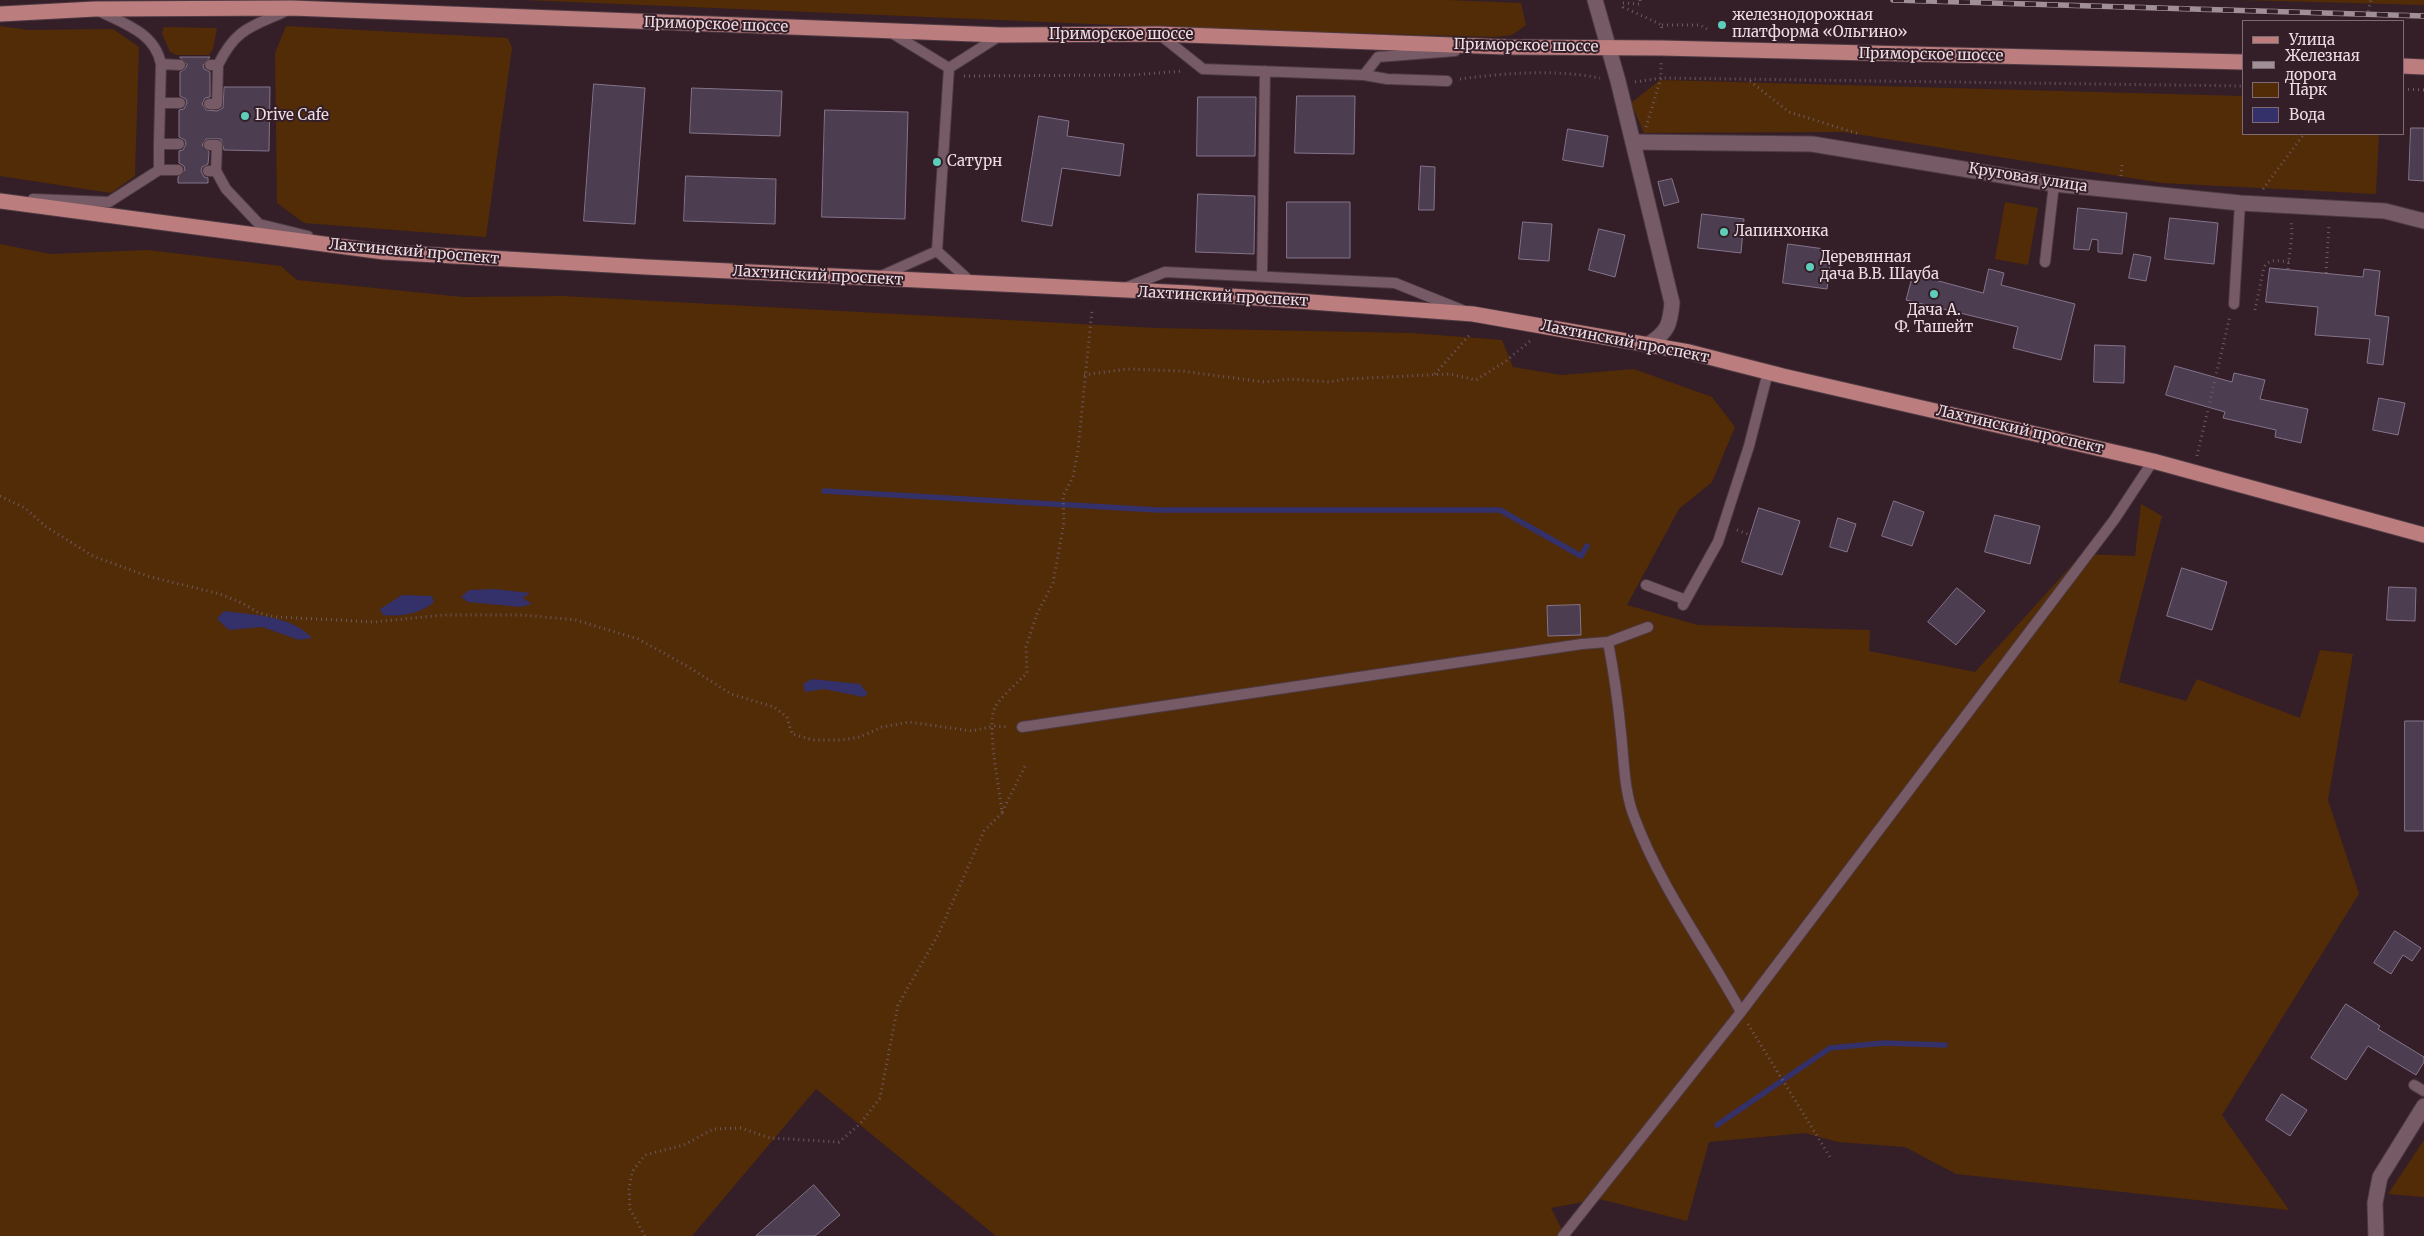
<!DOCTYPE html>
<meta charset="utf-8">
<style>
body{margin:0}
#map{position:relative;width:2424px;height:1236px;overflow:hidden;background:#341e28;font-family:Merriweather,serif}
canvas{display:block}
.legend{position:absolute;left:2242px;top:20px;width:162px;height:115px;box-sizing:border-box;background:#341e28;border:1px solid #7e6a73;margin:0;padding:6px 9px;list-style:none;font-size:15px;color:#eddde3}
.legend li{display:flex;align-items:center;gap:10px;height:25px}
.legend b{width:25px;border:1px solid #7e6a73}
</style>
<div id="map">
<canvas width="2424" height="1236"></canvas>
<ul class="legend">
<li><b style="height:6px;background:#bb7d7d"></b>Улица</li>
<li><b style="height:6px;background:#a18f96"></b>Железная дорога</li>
<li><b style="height:14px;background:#522c06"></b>Парк</li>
<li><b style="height:14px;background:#33306a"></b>Вода</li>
</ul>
</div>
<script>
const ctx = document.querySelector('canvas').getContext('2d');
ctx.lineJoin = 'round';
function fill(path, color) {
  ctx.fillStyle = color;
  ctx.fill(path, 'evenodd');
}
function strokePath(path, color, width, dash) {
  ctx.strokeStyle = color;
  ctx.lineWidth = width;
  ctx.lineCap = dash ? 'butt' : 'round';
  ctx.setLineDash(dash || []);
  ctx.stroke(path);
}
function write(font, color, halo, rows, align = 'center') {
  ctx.font = font + ' Merriweather,serif';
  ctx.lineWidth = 4;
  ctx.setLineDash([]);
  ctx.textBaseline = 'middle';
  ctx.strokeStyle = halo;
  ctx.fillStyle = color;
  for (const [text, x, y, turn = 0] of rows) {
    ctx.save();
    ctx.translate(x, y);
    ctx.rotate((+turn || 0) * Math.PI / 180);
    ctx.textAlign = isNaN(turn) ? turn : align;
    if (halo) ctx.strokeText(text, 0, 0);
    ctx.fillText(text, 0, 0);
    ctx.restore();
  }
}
fill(new Path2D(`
 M525 0H1449L1521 3 1526 25 1512 35 1495 37 1235 30Z
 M2241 0H2424V5Z
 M0 26 28 30 113 29 139 47 135 176 111 193 0 176Z
 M286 26 508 38 512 48 486 237 304 223 277 203 275 53Z
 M164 27 217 28 213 49 209 55H177L170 52 162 33Z
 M1660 80 2243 96V134H2379L2376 194 2162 183 1843 132 1644 133 1631 103Z
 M2005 202 2038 208 2028 265 1995 259Z
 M0 244 50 254 148 250 281 266 297 280 463 297 563 296 1156 328 1412 333 1502 340 1513 367 1561 375 1634 369 1712 397 1735 427 1712 482 1679 509 1627 605 1698 625 1870 630 1869 651 1975 672 2082 554 2135 556 2141 504 2162 516 2119 682 2186 701 2197 679 2300 718 2320 650 2353 654 2328 800 2359 894 2222 1115 2289 1210 1956 1174 1905 1147 1838 1142 1805 1133 1709 1142 1687 1221 1599 1199 1551 1208 1565 1236H996L816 1089 692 1236H0Z
 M2424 1140V1197L2388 1194Z`), '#522c06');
fill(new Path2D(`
 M495 589 530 593 523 598 532 604 520 607 468 602 461 597 469 590Z
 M402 595 432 596 434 602C420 614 401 617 383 615L380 609Z
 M224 611C253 615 291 615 312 638L299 640 262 627 229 630 217 619Z
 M812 679 860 684 868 694 863 697 824 689 805 692 803 684Z`), '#33306a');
strokePath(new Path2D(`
 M824 491 1158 510H1500L1581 556 1587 546
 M1717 1125 1830 1048 1884 1043 1945 1045`), '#33306a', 5.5);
const building = new Path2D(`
 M180 57H210L203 65 204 69 210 72V97L205 98 202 104 206 110 217 111 223 108 224 87H270L269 151 224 150 221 139H206L202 145 209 152 208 164 202 167 201 171 204 177 208 178V183H178V177L185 170 184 166 179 163V151L183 150 186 144 185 140 179 137V110L184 109 187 103 186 99 180 96V72L185 69 187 65Z
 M594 84 645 88 635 224 584 221Z
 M692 88 782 91 780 136 690 133Z
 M1297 96H1355L1354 154 1295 153Z
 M1198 97H1256L1255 156H1197Z
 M825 110 908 112 905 219 822 217Z
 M1039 116 1069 121 1067 136 1124 144 1120 176 1062 168 1052 226 1022 221Z
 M2411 128H2424V181L2409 180Z
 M1568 129 1608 136 1603 167 1563 160Z
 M1421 166 1435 167 1434 210H1419Z
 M686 176 776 179 775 224 684 221Z
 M1672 179 1679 202 1664 206 1658 182Z
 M1198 194 1255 196 1254 254 1196 252Z
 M1287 202H1350V258H1287Z
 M2078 208 2127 213 2122 254 2098 252V240L2092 239 2089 250 2074 249Z
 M1702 214 1744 219 1741 253 1698 248Z
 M2170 218 2218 223 2214 264 2165 259Z
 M1523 222 1552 224 1549 261 1519 259Z
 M1599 229 1625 235 1615 277 1589 270Z
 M1788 244 1832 250 1827 289 1783 283Z
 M2134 254 2151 257 2146 281 2129 278Z
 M2270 268 2363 277 2364 269 2380 271 2375 315 2389 317 2383 365 2367 363 2370 339 2315 335 2318 307 2266 302Z
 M1989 269 2004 273 2001 285 2075 304 2061 360 2013 348 2018 327 1906 300 1913 274 1983 293Z
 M2095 345 2125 346 2124 383 2094 382Z
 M2175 366 2232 382 2234 373 2265 380 2260 399 2308 409 2301 443 2275 437 2276 430 2223 418 2225 412 2166 395Z
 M2379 398 2405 403 2398 435 2373 430Z
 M1894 501 1924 512 1912 546 1882 536Z
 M1759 508 1800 521 1782 575 1742 562Z
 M1995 515 2040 526 2030 564 1985 552Z
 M1838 518 1856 524 1847 552 1830 547Z
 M2182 568 2227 582 2212 630 2167 616Z
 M2389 587 2416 588 2415 621 2387 620Z
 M1957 588 1985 611 1956 645 1928 622Z
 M1580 605 1581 635 1548 636 1547 606Z
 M2405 721H2424V831H2405Z
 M2395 931 2421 948 2412 961 2403 955 2391 974 2374 963Z
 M2346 1004 2380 1026 2378 1029 2424 1057V1062L2416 1075 2368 1046 2346 1080 2311 1058Z
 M2282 1094 2307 1110 2290 1136 2266 1120Z
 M814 1185 840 1215 815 1236H756Z`);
fill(building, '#4c3d51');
strokePath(building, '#84748b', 1);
const lane = new Path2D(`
 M99 11C125 24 155 33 161 64
 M890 32 949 68
 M1159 34 1203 69 1364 75 1378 57 1455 51
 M218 65C236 28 251 27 286 11
 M949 68 1001 35
 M1364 75 1387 79 1447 81
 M180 103H160L161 64 180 65
 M209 104H217L218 65H210
 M159 144 160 103
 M178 170H159V144H179
 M208 171H216L217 145H209
 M216 171 226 189 259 224 308 236
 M33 199 109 202 159 170
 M937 251 949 68
 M937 251 973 284
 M2045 262 2054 184
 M881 276 937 251
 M1262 276 1265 71
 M1125 288 1165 272 1395 283 1462 310
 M2234 304 2240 203
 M1646 585 1686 600
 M1683 605 1718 542 1749 446 1768 372
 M1648 627 1608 642C1614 673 1618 702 1621 733 1624 760 1624 793 1635 819 1661 888 1706 948 1741 1012
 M1022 727 1582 644 1608 642
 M2414 1085 2424 1091
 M1563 1236 1741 1012 2114 520 2153 461`);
const street = new Path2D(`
 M1633 142 1812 144 2054 184 2240 203 2385 211 2424 221
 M2376 1236 2375 1203 2380 1177 2424 1106`);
const secondary = new Path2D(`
 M1595 0 1618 81 1672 303C1670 324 1668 332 1649 344`);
const primary = new Path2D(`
 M0 14 95 9 292 8 1001 35 1159 34 1506 47 1661 48 2243 62
 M2403 66 2424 67
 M0 201 384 252 646 267 1189 293 1473 314 1689 352 1783 376 2153 461 2424 535`);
strokePath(lane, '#4d3a43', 12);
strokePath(street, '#4d3a43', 17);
strokePath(secondary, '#4d3a43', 17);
strokePath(primary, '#4d3a43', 17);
strokePath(new Path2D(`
 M1640 0V4L1623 3V7L1662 25 1661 30
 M2366 21 2371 0
 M1662 25H1700L1707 29
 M964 76 1132 75 1183 71
 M1460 79C1505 73 1555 69 1600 78
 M1750 81 1789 112 1859 134
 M1635 82 1661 78 2243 86
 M2403 89 2424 90
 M1646 127 1661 78V62
 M2121 176 2122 164
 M2263 189 2304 134
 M2288 269 2292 233 2291 220
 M2326 273 2329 224
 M2255 310 2264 267C2270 258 2279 261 2289 262
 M1435 374 1471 333
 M1084 375 1127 369 1182 371 1264 382 1290 379 1329 382 1347 379 1450 374 1476 380 1506 361 1530 341
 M2197 456 2230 316
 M0 496 25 508 45 526 93 556 147 576 220 594 242 603 259 613 276 617 374 622 443 615H522L576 620 638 639 687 666 731 694 774 707 787 717 792 734 813 740H841L860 737 882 727 909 722 972 731 993 726 1008 727
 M1737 530 1750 535
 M1002 812 1026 764
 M1748 1024 1830 1157
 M645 1236 630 1209 629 1189 632 1172 645 1155 684 1145 713 1129 741 1128 770 1138 839 1142 860 1124 880 1098 898 1005 938 935 984 831 1002 813C1000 788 986 729 995 707 1000 698 1019 681 1027 673L1026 647 1037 614 1053 583 1064 522 1063 496 1073 477 1078 450 1092 310`), '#6d5962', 3, [1, 4]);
strokePath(lane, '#765b66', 10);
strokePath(street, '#765b66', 15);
strokePath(secondary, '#765b66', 15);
strokePath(primary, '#bb7d7d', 15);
const rail = new Path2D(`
 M1893 0 2424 16`);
strokePath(rail, '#a18f96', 5.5);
strokePath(rail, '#341e28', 4, [11]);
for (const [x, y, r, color] of [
 [1722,25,5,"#5dceb9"],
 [245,116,5,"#5dceb9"],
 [937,162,5,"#5dceb9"],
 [1724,232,5,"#5dceb9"],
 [1810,267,5,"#5dceb9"],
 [1934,294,5,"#5dceb9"]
]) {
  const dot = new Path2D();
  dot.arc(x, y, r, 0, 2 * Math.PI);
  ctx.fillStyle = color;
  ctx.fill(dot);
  strokePath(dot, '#341e28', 2);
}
write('15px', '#eddde3', '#341e28', [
 ["железнодорожная",1732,16],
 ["платформа «Ольгино»",1732,33],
 ["Drive Cafe",255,116],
 ["Сатурн",947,162],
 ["Лапинхонка",1734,232],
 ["Деревянная",1820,258],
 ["дача В.В. Шауба",1820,275],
 ["Дача А.",1934,311,"center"],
 ["Ф. Ташейт",1934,328,"center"]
], 'left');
write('15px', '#eddde3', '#341e28', [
 ["Приморское шоссе",716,25,2],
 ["Приморское шоссе",1121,35],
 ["Приморское шоссе",1526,46,1],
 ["Приморское шоссе",1931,55,1],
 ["Круговая улица",2028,178,9],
 ["Лахтинский проспект",414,252,5],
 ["Лахтинский проспект",818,276,3],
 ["Лахтинский проспект",1223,297,3],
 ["Лахтинский проспект",1625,342,11],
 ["Лахтинский проспект",2020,430,13]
]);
</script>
